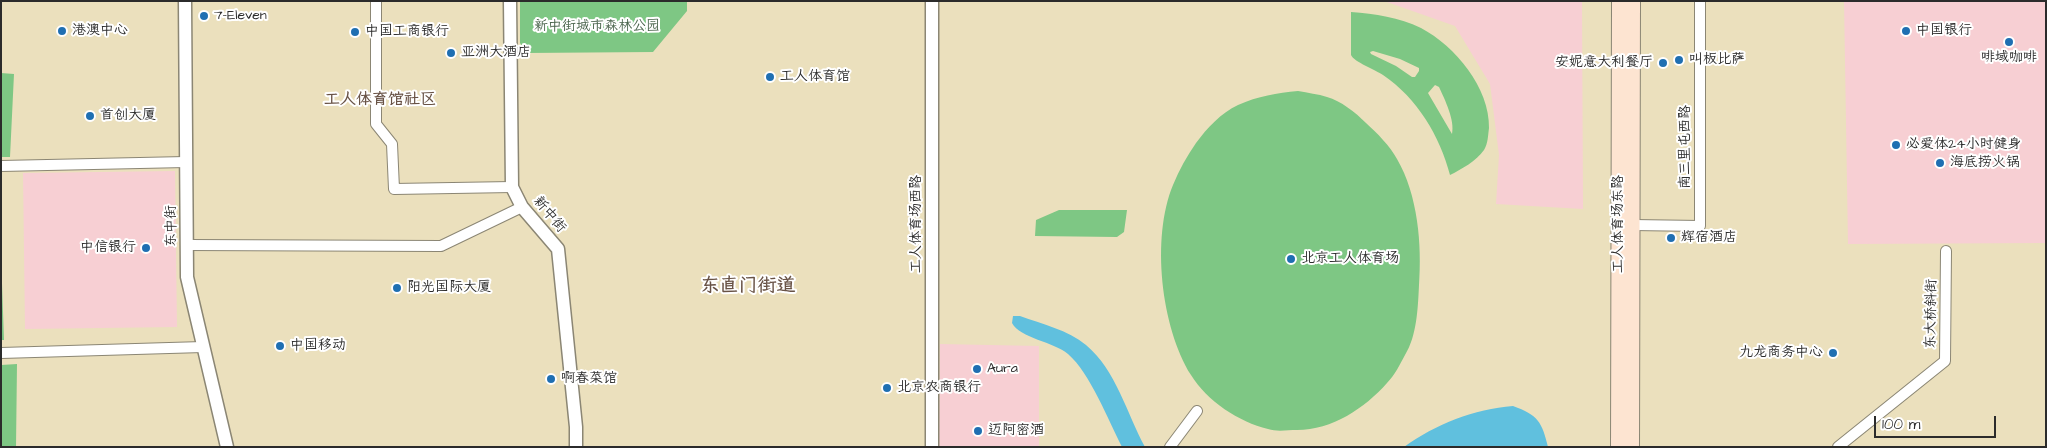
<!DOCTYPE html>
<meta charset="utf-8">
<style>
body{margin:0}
#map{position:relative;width:2047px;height:448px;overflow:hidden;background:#ebe0bd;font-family:"Architects Daughter",sans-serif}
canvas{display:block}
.frame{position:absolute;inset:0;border:2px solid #2b2b2b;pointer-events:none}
.scale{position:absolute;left:1874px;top:416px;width:122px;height:22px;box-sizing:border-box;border:2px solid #2b2b2b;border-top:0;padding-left:6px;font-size:15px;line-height:18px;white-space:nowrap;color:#2b2b2b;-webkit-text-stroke:4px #fff;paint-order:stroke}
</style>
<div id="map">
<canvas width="2047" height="448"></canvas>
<div class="frame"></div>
<div class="scale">100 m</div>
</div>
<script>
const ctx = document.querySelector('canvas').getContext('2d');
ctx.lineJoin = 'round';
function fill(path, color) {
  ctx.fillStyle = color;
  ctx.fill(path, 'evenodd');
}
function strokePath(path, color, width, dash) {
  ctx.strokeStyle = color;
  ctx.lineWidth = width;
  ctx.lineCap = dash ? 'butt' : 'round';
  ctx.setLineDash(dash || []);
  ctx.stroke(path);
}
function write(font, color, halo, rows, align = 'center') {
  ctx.font = font + ' "Architects Daughter","LXGW WenKai TC",sans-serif';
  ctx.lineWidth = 4;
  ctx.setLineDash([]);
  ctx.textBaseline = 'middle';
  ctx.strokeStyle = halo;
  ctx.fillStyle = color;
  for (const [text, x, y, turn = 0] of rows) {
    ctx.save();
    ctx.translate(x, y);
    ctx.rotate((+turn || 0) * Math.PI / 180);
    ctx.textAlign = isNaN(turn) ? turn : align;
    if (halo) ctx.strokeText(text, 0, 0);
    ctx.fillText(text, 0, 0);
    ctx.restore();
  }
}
fill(new Path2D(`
 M1384 1H1582L1583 209 1496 204 1499 155 1490 84 1455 26Z
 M1844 1H2046V243L1848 244Z
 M175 171 177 327 25 329 23 173Z
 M940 344 1039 346V447H939Z`), '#f7cfd3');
fill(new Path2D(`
 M520 1H687V11L653 52 526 53 520 43Z
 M1351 12C1375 14 1399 17 1421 28 1455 46 1490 88 1489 128 1488 135 1488 144 1484 150 1476 161 1462 169 1450 175 1440 136 1417 98 1383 75 1376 70 1354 62 1351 55ZM1373 51 1400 59 1419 68V71L1415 77H1412L1396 66 1371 54 1370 52ZM1435 85 1439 87C1445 100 1455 120 1452 134L1428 93Z
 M1 73 14 74 10 157H1Z
 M1298 91C1308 93 1318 94 1327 97 1341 101 1355 112 1366 123 1377 133 1390 146 1397 159 1418 195 1422 245 1419 285 1418 307 1417 336 1405 355 1400 364 1395 375 1387 383 1365 408 1332 430 1297 430 1287 430 1277 432 1268 429 1239 422 1207 401 1191 375 1161 327 1151 238 1173 185 1179 170 1187 156 1196 143 1207 128 1221 113 1238 105 1258 96 1277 93 1298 91Z
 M1059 210H1127L1124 232 1117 237 1035 236 1036 220Z
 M1 255 4 340H1Z
 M17 364 16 447H1V365Z`), '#7ec784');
fill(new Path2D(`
 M1013 316H1020C1042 324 1068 330 1086 345 1116 370 1127 414 1145 447H1122C1108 420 1090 373 1068 354 1054 342 1020 338 1012 323Z
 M1513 406C1538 415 1542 422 1548 447H1404C1436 424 1474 409 1513 406Z`), '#60c0de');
const minor = new Path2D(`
 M376 1V124L392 144 394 189 512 187
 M1 166 186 162
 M1633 225 1700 226V1
 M187 245 441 246 522 207
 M1 353 203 347
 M1170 447 1197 411
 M1838 447 1945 361 1946 251`);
const tertiary = new Path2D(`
 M185 1 187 277 227 447
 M510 1 512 187 522 207 558 249 576 427V447
 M932 447V1`);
const secondary = new Path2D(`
 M1618 447 1619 1
 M1632 447 1633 1`);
strokePath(minor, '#8b8674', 12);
strokePath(tertiary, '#8b8674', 15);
strokePath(secondary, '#8b8674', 16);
strokePath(minor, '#fff', 10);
strokePath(tertiary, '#fff', 12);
strokePath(secondary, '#fde4d1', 14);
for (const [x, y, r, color] of [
 [204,16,5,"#1f6fb2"],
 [62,31,5,"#1f6fb2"],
 [1906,31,5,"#1f6fb2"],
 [355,32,5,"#1f6fb2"],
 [2009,42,5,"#1f6fb2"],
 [451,53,5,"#1f6fb2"],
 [1679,60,5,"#1f6fb2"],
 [1663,63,5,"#1f6fb2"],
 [770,77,5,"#1f6fb2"],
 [90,116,5,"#1f6fb2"],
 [1896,145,5,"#1f6fb2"],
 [1940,163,5,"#1f6fb2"],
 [1671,238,5,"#1f6fb2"],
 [146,248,5,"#1f6fb2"],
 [1291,259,5,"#1f6fb2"],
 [397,288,5,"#1f6fb2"],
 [280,346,5,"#1f6fb2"],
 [1833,353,5,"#1f6fb2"],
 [977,369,5,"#1f6fb2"],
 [551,379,5,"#1f6fb2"],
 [887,388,5,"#1f6fb2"],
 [978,431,5,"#1f6fb2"]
]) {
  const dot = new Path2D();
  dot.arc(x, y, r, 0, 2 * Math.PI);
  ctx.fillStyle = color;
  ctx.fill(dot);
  strokePath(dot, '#fff', 2);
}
write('14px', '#2b2b2b', '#fff', [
 ["7-Eleven",214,16],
 ["港澳中心",72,31],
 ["中国银行",1916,31],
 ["中国工商银行",365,32],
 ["亚洲大酒店",461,53],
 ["啡域咖啡",2009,58,"center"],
 ["叫板比萨",1689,60],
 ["安妮意大利餐厅",1653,63,"right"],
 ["工人体育馆",780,77],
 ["首创大厦",100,116],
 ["必爱体24小时健身",1906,145],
 ["海底捞火锅",1950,163],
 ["辉宿酒店",1681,238],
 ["中信银行",136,248,"right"],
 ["北京工人体育场",1301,259],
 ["阳光国际大厦",407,288],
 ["中国移动",290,346],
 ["九龙商务中心",1823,353,"right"],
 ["Aura",987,369],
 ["啊春菜馆",561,379],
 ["北京农商银行",897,388],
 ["迈阿密酒",988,431]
], 'left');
write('14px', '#48624a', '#fff', [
 ["新中街城市森林公园",597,27]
]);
write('14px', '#2b2b2b', '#fff', [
 ["南三里屯西路",1686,147,-90],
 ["新中街",549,215,50],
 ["工人体育场西路",917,224,-90],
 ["工人体育场东路",1619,224,-90],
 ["东中街",172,226,-90],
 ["东大桥斜街",1932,314,-89]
]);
write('bold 16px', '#685245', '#fff', [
 ["工人体育馆社区",380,101]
]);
write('bold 19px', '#685245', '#fff', [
 ["东直门街道",748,287]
]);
</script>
